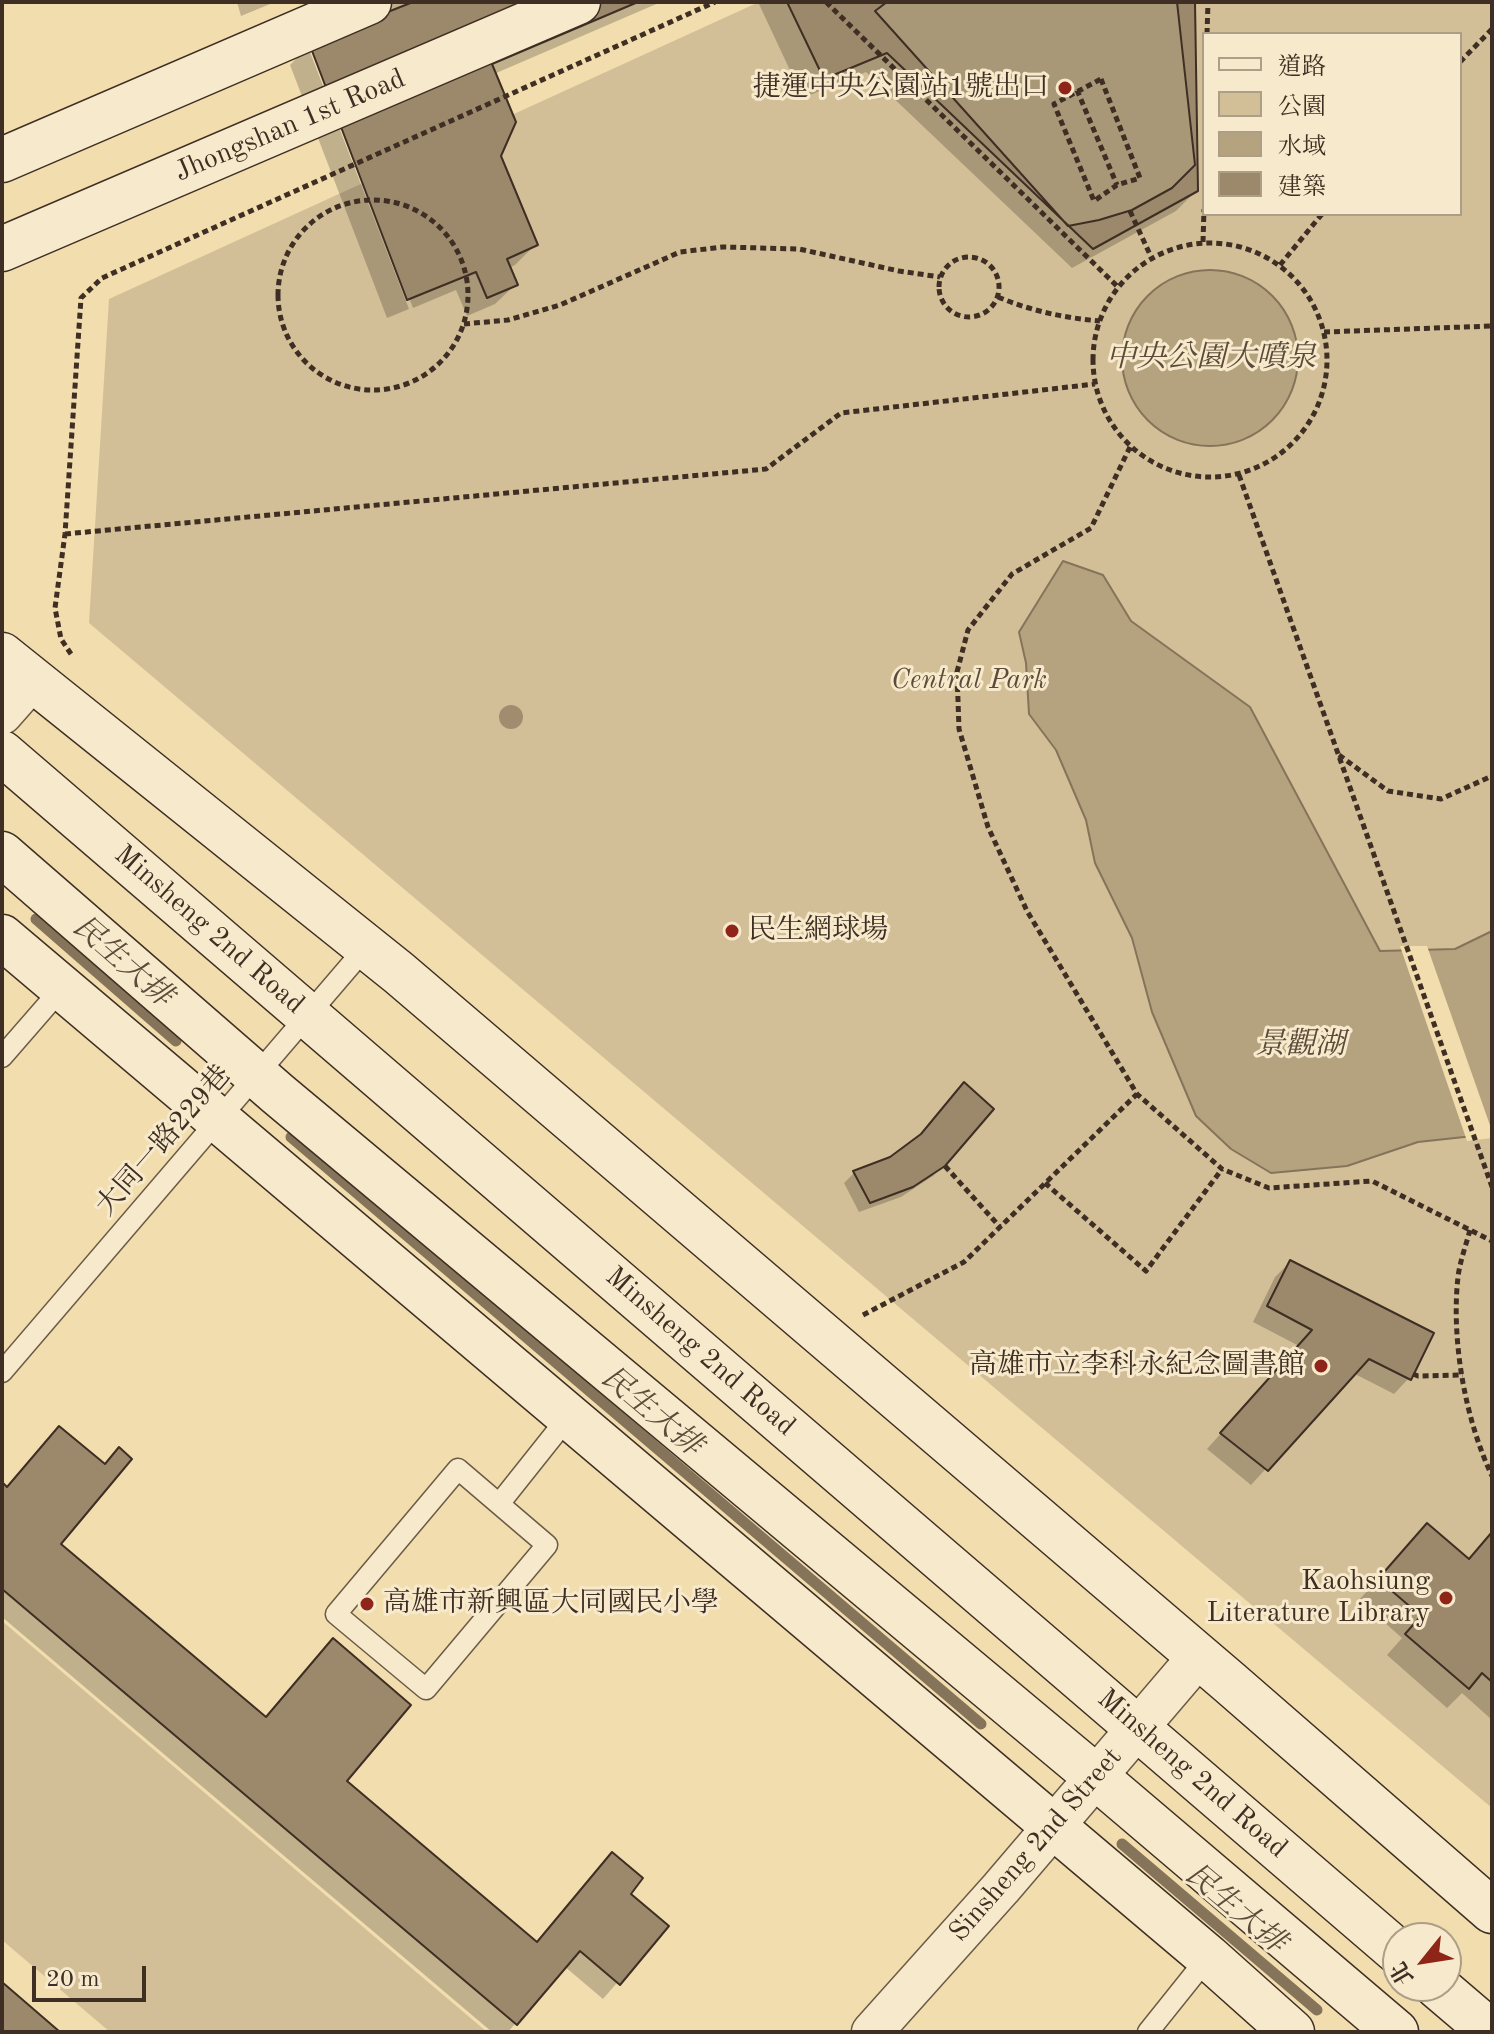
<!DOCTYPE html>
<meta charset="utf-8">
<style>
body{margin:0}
#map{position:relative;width:1494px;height:2034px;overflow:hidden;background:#f2ddaf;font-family:"Old Standard TT","Noto Serif TC",serif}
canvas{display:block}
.frame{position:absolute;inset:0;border:4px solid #3e2e23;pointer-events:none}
.legend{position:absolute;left:1202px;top:32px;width:260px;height:184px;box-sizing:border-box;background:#f7e9cb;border:2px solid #ad9e88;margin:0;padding:10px 14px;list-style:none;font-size:24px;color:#3e2e23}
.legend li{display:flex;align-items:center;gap:16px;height:40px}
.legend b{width:40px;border:2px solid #ad9e88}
.north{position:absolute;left:1382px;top:1922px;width:80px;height:80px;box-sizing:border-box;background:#f7e9cb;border:2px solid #ad9e88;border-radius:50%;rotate:240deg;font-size:22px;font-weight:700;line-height:32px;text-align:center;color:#3e2e23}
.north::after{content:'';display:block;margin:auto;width:28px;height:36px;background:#8f2418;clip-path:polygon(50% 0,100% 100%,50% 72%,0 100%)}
.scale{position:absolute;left:32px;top:1966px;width:114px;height:36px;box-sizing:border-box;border:4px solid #3e2e23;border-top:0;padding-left:10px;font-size:24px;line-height:28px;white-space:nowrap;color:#3e2e23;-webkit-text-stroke:6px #f7e9cb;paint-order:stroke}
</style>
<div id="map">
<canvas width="1494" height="2034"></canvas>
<div class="frame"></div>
<ul class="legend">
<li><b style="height:10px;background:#f7e9cb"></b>道路</li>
<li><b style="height:22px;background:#d3bf97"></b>公園</li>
<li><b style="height:22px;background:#b5a27f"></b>水域</li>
<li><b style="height:22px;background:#9c896c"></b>建築</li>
</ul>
<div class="north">北</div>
<div class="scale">20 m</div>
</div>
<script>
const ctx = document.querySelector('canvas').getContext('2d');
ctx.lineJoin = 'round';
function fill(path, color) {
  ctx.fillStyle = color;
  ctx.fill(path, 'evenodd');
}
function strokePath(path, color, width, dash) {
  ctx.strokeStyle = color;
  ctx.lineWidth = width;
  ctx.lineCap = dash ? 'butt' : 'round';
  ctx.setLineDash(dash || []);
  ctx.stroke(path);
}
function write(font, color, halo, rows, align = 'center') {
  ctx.font = font + ' "Old Standard TT","Noto Serif TC",serif';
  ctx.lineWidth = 6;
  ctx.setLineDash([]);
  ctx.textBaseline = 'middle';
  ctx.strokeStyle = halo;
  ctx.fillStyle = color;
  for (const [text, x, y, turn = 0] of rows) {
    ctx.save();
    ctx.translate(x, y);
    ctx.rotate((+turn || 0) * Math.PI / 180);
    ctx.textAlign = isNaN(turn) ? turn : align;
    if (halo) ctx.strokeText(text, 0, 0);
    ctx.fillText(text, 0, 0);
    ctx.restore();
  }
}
fill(new Path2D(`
 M759 2H1492V1808L89 623 109 299ZM1204 34H1460V214H1204Z
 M2 1621 487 2032H110L2 1940Z`), '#d3bf97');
const water = new Path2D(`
 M1122 358a88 88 0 1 1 176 0a88 88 0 1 1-176 0Z
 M1063 561 1103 575 1131 621 1250 707 1380 951 1455 949 1492 931V1134L1418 1142 1347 1166 1271 1173 1231 1149 1196 1116 1152 1012 1132 938 1095 863 1086 820 1056 750 1029 714 1026 663 1019 632Z`);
fill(water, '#b5a27f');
strokePath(water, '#85745a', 2);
fill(new Path2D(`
 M1400 946H1427L1492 1131V1138L1467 1141Z`), '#f2ddaf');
fill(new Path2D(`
 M237 2H275L241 16Z
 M386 2H661L494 74 499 156 535 245 515 265 509 268 516 284 495 304 467 316 456 290 413 308 315 52H310L409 309 387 318 290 65 310 45 391 13Z
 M758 2H1193L1196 191 1176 211 1072 268 866 72 803 98Z
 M918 1139 944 1164 933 1176 901 1197 859 1212 844 1183 854 1173 890 1158Z
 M1290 1262 1409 1378 1394 1394 1353 1373 1251 1485 1207 1449 1299 1346 1253 1322 1275 1277Z
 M59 1428 58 1544 536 1943 597 1870 666 1926 603 1999 564 1966 508 2032H492L2 1617V1485L6 1488Z
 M1427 1525 1467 1561 1492 1535V1720L1462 1693 1447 1708 1387 1655 1402 1638 1359 1600Z`), '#0003');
strokePath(new Path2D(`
 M36 919 176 1041
 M291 1137 981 1724
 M1122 1844 1317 2010`), '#85745a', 11);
const building = new Path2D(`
 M413 2H638L492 64 516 122 501 156 538 245 507 259 518 285 487 298 476 272 407 300 309 43Z
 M787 2H1195L1198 191 1093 249 887 53 824 79Z
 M887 2H1177L1195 165 1172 188 1132 210 1099 220 1068 226 875 11Z
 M964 1082 994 1109 945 1166 913 1187 870 1203 853 1171 890 1157 921 1134Z
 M1290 1260 1434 1333 1411 1380 1369 1359 1268 1471 1220 1433 1312 1330 1267 1306Z
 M59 1426 105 1464 119 1447 132 1459 61 1544 266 1717 333 1638 411 1705 347 1781 537 1942 612 1852 643 1878 631 1894 669 1926 620 1985 580 1951 517 2025 2 1589V1482L7 1487Z
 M1427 1523 1469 1559 1492 1532V1682L1482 1673 1469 1689 1405 1634 1421 1616 1378 1579Z
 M2 1982 60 2032H2Z`);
fill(building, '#9c896c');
strokePath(building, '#3e2e23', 2);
const service = new Path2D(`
 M2 1057 62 988
 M2 1372 367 946
 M458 1469 547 1545 426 1689 336 1614Z
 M499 1504 569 1416
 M1148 2032 1208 1957`);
const minor = new Path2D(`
 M2 714 32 680
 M872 2032 1001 1888 1199 1656`);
const secondary = new Path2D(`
 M2 160 369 2
 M2 249 578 2
 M2 655 399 973 1229 1682 1492 1911
 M2 753 1398 1952
 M2 854 278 1094 1096 1777 1396 2032
 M2 937 1208 1957 1292 2032
 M1437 1986 1491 2032`);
strokePath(service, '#6b5a46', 23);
strokePath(minor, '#6b5a46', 43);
strokePath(secondary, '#3e2e23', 47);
strokePath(new Path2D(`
 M826 2 1119 288
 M1207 34 1208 2
 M1460 62 1492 29
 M1101 79 1140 178 1117 185 1094 201 1054 104Z
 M1077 90 1117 185
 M278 295a95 95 0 1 1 190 0a95 95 0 1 1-190 0Z
 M1130 211 1152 259
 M1203 242 1204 209
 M1093 360a117 117 0 1 1 234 0a117 117 0 1 1-234 0Z
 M939 287a30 30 0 1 1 60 0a30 30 0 1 1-60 0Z
 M1280 265 1322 214
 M998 297C1031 311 1065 318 1100 321
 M464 324 508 320 560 305 680 252 723 247 799 249 899 271 940 277
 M1324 332 1492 326
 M1130 447 1091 528 1012 574 968 630 957 672 959 729 988 827 1027 911 1137 1094 1222 1169 1269 1188 1372 1181 1492 1241
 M1239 475 1492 1187
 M65 534 766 469 841 413 1095 384
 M71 654 61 639 55 608 65 534 81 298 102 278 715 2
 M1339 755 1388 791 1441 799 1492 776
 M945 1166 1000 1227
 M1045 1183 1146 1271 1222 1169
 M1470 1230C1466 1245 1460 1261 1458 1277 1451 1340 1465 1419 1492 1476
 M863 1315 964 1262 1137 1094
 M1413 1374 1418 1376 1463 1375`), '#3e2e23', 5, [6, 4]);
strokePath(service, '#f7e9cb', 20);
strokePath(minor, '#f7e9cb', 40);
strokePath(secondary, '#f7e9cb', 44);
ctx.fillStyle = '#a08d6f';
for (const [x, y] of [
 [511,717]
]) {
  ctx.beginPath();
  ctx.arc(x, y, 12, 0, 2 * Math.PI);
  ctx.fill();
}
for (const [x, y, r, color] of [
 [1065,88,8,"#8f2418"],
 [732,931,8,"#8f2418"],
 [1321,1366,8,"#8f2418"],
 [1446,1598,8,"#8f2418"],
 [367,1604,8,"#8f2418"]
]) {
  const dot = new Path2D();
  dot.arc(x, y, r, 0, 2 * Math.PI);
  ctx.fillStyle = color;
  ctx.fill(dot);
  strokePath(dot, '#f7e9cb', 3);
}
write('28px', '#3e2e23', '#f7e9cb', [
 ["捷運中央公園站1號出口",1049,88],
 ["民生網球場",748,931,"left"],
 ["高雄市立李科永紀念圖書館",1305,1366],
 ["Kaohsiung",1430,1582],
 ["Literature Library",1430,1614],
 ["高雄市新興區大同國民小學",383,1604,"left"]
], 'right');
write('28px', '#3e2e23', '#f7e9cb', [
 ["Jhongshan 1st Road",290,126,-23],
 ["Minsheng 2nd Road",209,930,41],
 ["大同一路229巷",164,1141,-49],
 ["Minsheng 2nd Road",700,1352,41],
 ["Minsheng 2nd Road",1192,1774,41],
 ["Sinsheng 2nd Street",1036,1845,-49]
]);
write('italic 28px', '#5c4b3a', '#f7e9cb', [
 ["Central Park",969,681]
]);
write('italic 30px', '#5c4b3a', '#f7e9cb', [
 ["中央公園大噴泉",1211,358],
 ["民生大排",122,962,41],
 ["景觀湖",1300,1045],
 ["民生大排",651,1412,40],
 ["民生大排",1235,1909,40]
]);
</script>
